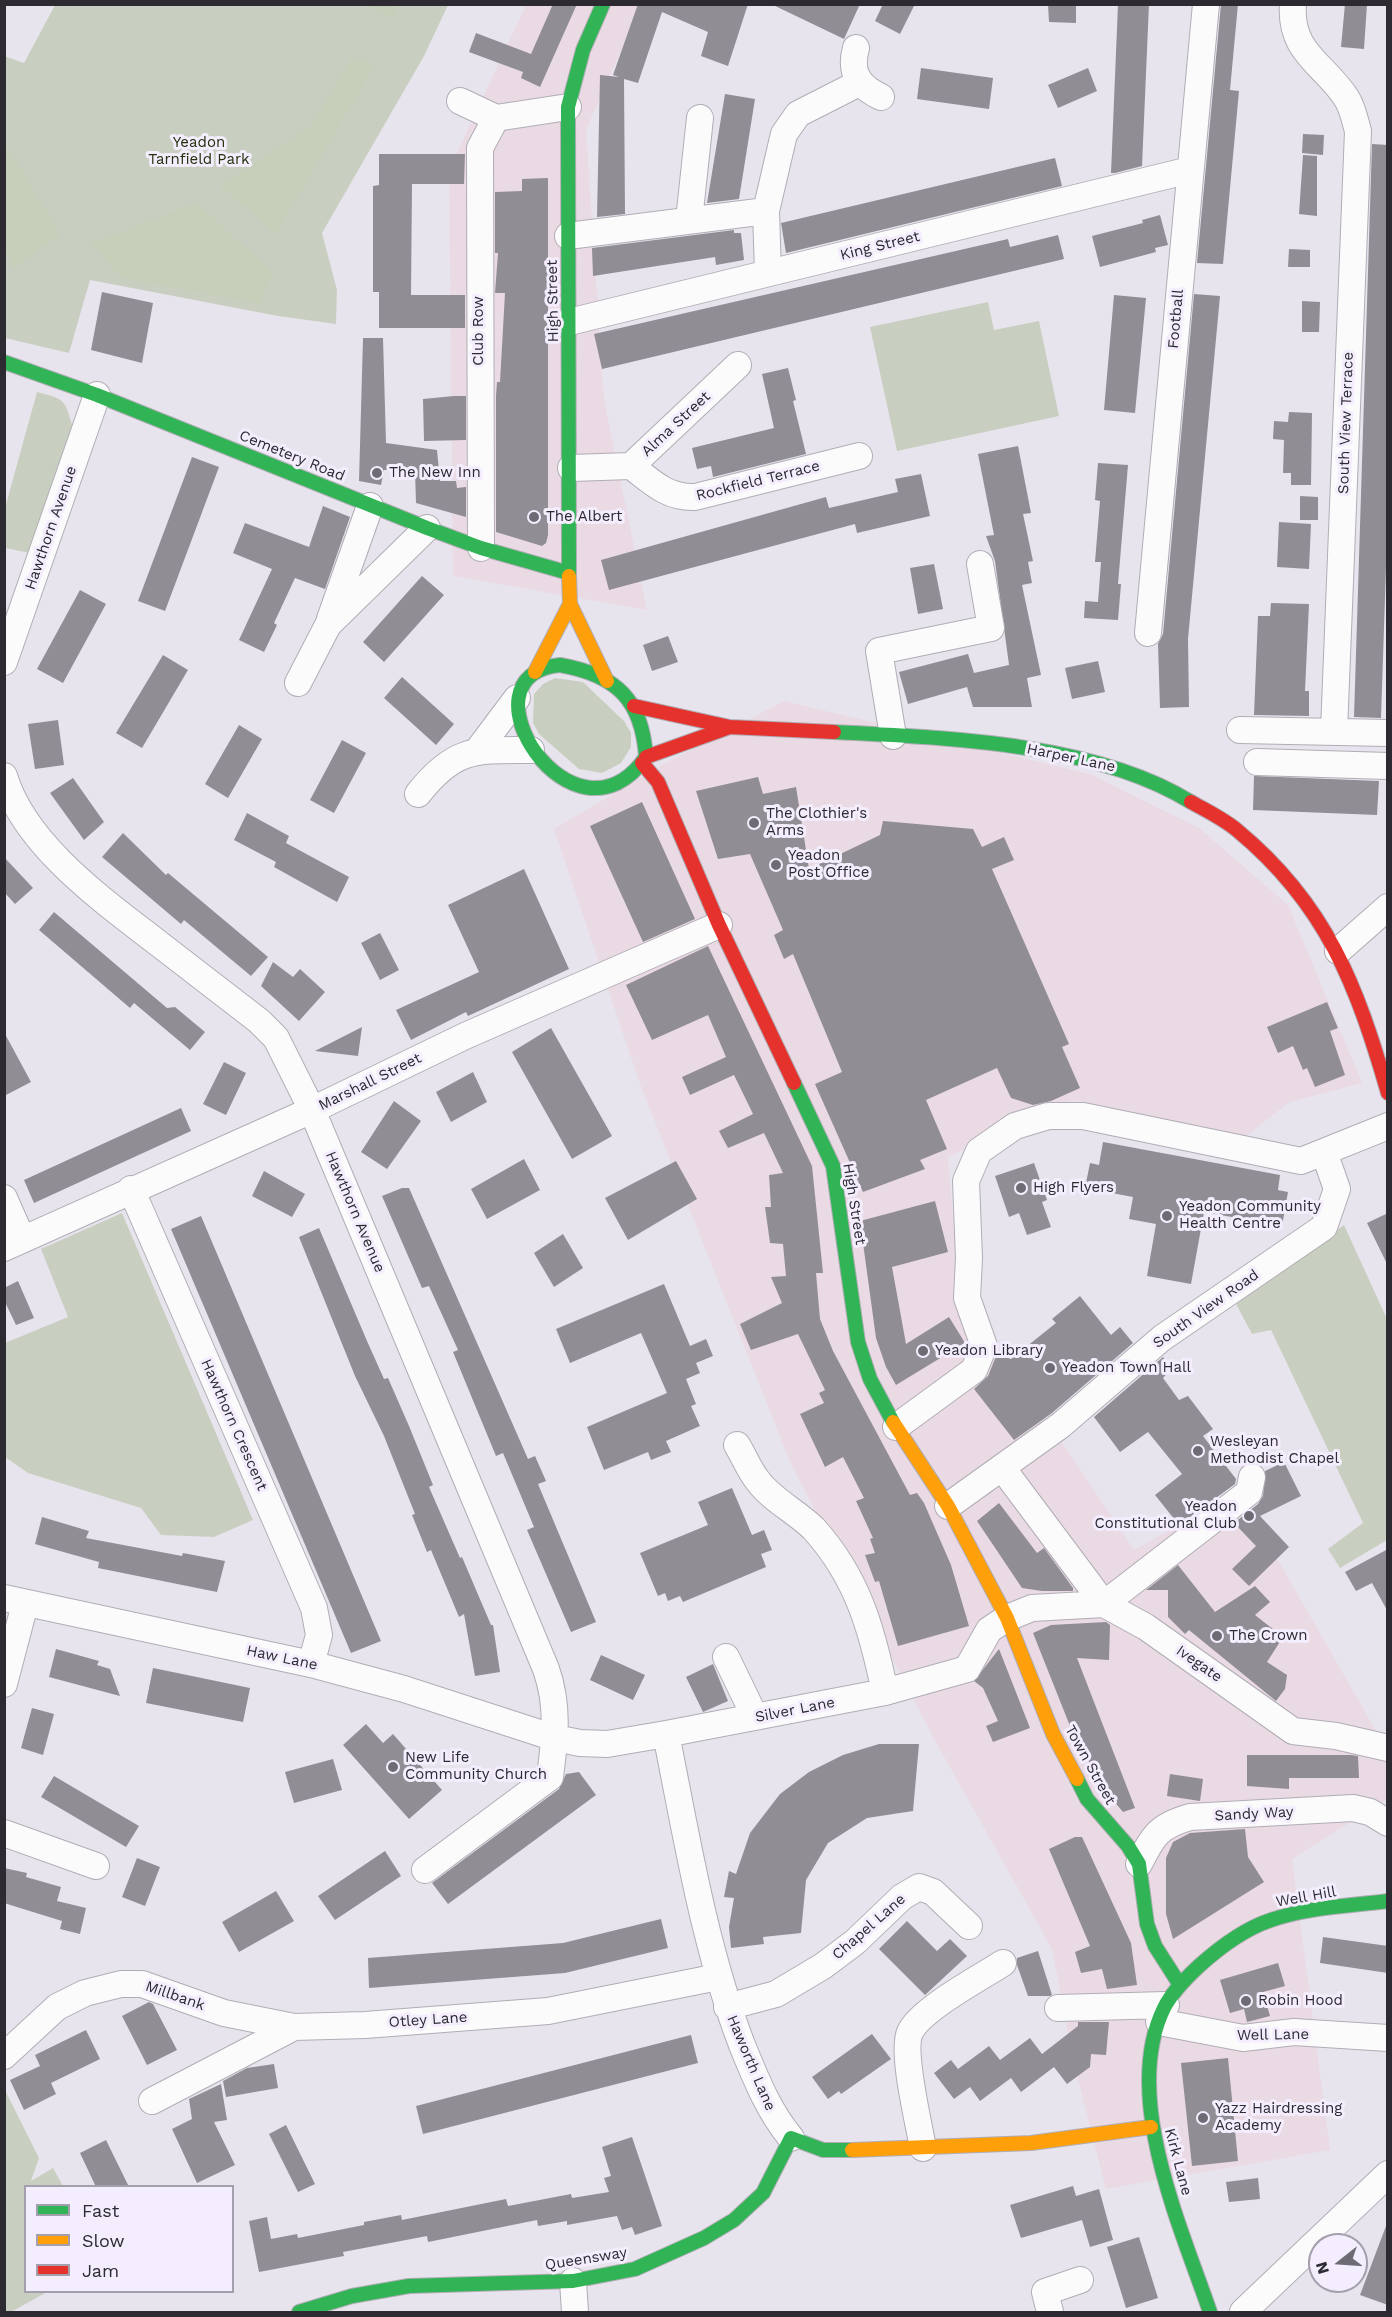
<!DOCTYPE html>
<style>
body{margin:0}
#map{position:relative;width:1392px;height:2317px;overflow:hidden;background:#e8e4ee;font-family:"Work Sans",sans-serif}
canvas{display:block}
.frame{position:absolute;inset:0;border:6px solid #2d2a32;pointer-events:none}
.legend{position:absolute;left:24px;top:2185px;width:210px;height:108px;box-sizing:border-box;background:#f4edfd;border:2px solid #a49fac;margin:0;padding:8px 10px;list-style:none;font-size:18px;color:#2d2a32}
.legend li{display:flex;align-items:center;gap:12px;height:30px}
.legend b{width:30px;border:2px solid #a49fac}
.north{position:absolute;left:1308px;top:2233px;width:60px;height:60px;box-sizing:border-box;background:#f4edfd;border:2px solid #a49fac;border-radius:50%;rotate:253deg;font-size:16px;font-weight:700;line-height:24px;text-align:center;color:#2d2a32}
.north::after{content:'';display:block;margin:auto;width:21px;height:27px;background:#6e6b74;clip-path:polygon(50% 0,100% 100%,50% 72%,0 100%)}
</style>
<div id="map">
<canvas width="1392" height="2317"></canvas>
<div class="frame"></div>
<ul class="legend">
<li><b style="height:8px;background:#30b455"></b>Fast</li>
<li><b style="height:8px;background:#ff9f0a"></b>Slow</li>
<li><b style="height:8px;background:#e5322d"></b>Jam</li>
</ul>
<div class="north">N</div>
</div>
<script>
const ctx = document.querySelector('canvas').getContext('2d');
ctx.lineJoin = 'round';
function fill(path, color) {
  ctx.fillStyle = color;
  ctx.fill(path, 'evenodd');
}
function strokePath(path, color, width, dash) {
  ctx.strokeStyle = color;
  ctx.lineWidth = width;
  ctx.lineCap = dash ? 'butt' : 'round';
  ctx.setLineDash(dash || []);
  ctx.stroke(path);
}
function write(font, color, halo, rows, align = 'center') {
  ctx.font = font + ' "Work Sans",sans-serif';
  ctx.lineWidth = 6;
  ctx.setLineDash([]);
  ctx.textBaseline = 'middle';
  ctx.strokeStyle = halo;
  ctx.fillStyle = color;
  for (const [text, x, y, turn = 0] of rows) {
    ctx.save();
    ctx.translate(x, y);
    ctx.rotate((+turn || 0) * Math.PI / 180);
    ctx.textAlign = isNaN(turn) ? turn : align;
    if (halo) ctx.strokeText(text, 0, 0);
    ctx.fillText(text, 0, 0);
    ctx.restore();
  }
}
fill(new Path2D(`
 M526 5H641L586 130 604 400 647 610 453 576 449 170Z
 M784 701 1090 774 1199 828 1288 905 1362 1083 1290 1102 1243 1138 1072 1100 948 1157 959 1288 1134 1550 1239 1492 1387 1750V1799L1292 1859 1330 2150 1106 2189 1075 2068 1052 1949 933 1737 790 1462 640 1084 554 829 662 765Z`), '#eadae4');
fill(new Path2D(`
 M55 5H448L424 56 322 233 337 290 336 324 278 316 90 280 69 353 5 338 4 56 24 63Z
 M988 302 994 330 1039 321 1059 416 897 451 870 327Z
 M37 392C63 399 65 398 72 425L30 553 5 548V508Z
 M555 678 583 682 624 721 631 733V747L621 763 602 773 579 769 539 734 533 723 534 694 543 684Z
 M122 1213 253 1520 214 1537 161 1535 141 1508 28 1473 5 1457V1343L68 1317 41 1249Z
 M1344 1225 1387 1319V1540L1340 1568 1328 1549 1363 1523 1271 1330 1252 1334 1236 1304Z
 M5 2090 39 2158 31 2181 53 2168 63 2186H26V2292H47L11 2312H4Z`), '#c9cfc0');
fill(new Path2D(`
 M366 5H398L393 18Z
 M352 58 375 65 276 233 220 186 310 127Z
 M8 148 60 234 13 269 5 247 4 150Z
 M196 203 273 273 260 304 123 278 91 244Z`), '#c6cfb9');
fill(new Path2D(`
 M553 4H577L540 87 521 78 523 72 469 52 476 33 531 54Z
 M638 4H748L728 66 701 56 708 32 662 12 638 83 624 79 625 214 597 217 600 75 619 77 613 75Z
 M771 4H860L844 39Z
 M883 4H915L900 34 875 21Z
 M1048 4H1076V23L1049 22Z
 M1118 4H1149L1142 166 1115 173H1111Z
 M1221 4H1238L1230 90 1239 91 1223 264 1197 263Z
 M1345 4H1367L1364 49 1341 47Z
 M921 68 993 78 989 109 917 99Z
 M1088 68 1097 91 1058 108 1048 85Z
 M725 94 755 99 739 199 707 203Z
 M1303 134 1324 135 1323 155 1302 153Z
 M1372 144 1388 145V508L1381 718 1354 717Z
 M379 154H465L464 184H412L411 295H465V328H379V292H373V186L379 185Z
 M1303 155 1317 156V216L1299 214Z
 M1055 158 1062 186 786 253 781 223Z
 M548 178V535L546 543 542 546 496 532V396L497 382H500L505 293H495L498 253H495V192L522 191V179Z
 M1160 215 1168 245 1155 248 1156 252 1100 267 1092 236 1143 223 1142 220Z
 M734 230V233H741L744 260 716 265 715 257 593 276 592 248Z
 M1058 235 1064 259 602 369 594 334 1008 239 1010 247Z
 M1289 249 1310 250V267H1288Z
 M102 292 153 303 142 363 91 350Z
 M1194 294 1220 296 1188 639 1189 707 1160 708 1158 644 1163 634Z
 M1114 295 1146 298 1135 413 1104 410Z
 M1302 301 1320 302 1319 332H1302Z
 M363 338H383L386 443 437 450 440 481H456L457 488 466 487V517L416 503 415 470H384L381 485 359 481Z
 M788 368 796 400 793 401 806 454 713 477 711 466 697 469 692 448 774 428 762 374Z
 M454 396H466V440L424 441 423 399Z
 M1289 412 1312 413 1311 485H1291V473H1283L1284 440 1273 439 1274 421 1288 422Z
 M1018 446 1031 513 1023 514 1033 561 1028 562 1032 583 1022 585 1041 675 1027 678 1032 707H973L967 687 908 704 899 672 968 654 974 673 1009 665 995 561 986 536 994 535 978 454Z
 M192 457 219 467 165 611 138 601Z
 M1098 463 1128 465 1118 584H1121L1118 620 1084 618 1085 601 1098 602 1101 562H1095L1100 501 1095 500Z
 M921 474 930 516 857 533 855 524 609 590 601 560 826 497 829 508 898 492 895 479Z
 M1300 496 1318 497V520H1300Z
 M323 506 350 517 325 589 295 578 274 623 277 625 264 652 239 640 272 569 233 553 245 523 309 547Z
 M1279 522 1311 524 1309 569 1277 567Z
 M934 564 943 609 918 614 910 568Z
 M422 576 444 595 384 662 363 642Z
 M80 590 106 604 63 683 37 669Z
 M1271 603 1309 604 1305 691H1309V716L1254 715 1258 616H1270Z
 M668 636 678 662 652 671 643 645Z
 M163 655 188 670 142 748 116 733Z
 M1098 661 1105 692 1072 699 1065 668Z
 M402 677 454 724 436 745 384 698Z
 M58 720 64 765 35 769 28 724Z
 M239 725 262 739 228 798 205 784Z
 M342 740 366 753 334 813 310 800Z
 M1254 776 1379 781 1377 815 1253 810Z
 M758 777 763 794 796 787 809 869 880 835 883 821 973 829 982 847 1004 837 1014 860 992 869 1069 1044 1062 1047 1080 1088 1051 1101 1033 1105 1011 1098 997 1068 926 1100 947 1149 920 1160 925 1169 863 1192 815 1084 842 1072 793 954 784 959 774 935 783 930 750 854 718 859 696 791Z
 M73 778 104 822 84 840 50 793Z
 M642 802 695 919 643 942 590 826Z
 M247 813 289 836 286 843 349 877 337 902 274 867 276 862 234 840Z
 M123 833 166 875 168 873 268 957 251 976 184 920 181 924 102 857Z
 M4 857 33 888 15 904 4 892Z
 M524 869 569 969 468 1016 466 1012 411 1040 396 1010 479 972 448 905Z
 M54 912 167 1008 175 1007 205 1032 190 1050 134 1003 130 1008 39 930Z
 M380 933 399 970 380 980 361 943Z
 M708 946 812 1166 823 1273H816L820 1319 833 1351 910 1495 917 1493 924 1503 951 1565 969 1626 898 1646 879 1581 875 1582 865 1555 875 1553 870 1539 873 1538 856 1501 864 1498 843 1457 825 1467 800 1414 824 1403 819 1393 825 1390 798 1334 751 1350 740 1324 782 1303 771 1277 786 1276 783 1244 770 1243 765 1207H771L769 1175 783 1173 764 1133 728 1148 719 1131 753 1114 734 1075 690 1095 682 1077 726 1057 708 1015 652 1040 626 985Z
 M273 962 293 977 300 969 325 992 299 1021 261 986Z
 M1327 1002 1338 1028 1330 1031 1345 1075 1315 1087 1307 1068 1303 1070 1293 1046 1278 1053 1267 1027Z
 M362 1027 358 1056 315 1051Z
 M551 1028 612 1136 572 1159 512 1052Z
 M4 1032 31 1082 4 1096Z
 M224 1062 246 1073 226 1115 203 1104Z
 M473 1072 487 1102 451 1122 436 1092Z
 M394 1101 421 1121 387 1169 361 1152Z
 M181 1108 191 1131 34 1203 24 1180Z
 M1103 1142 1280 1175 1278 1190 1288 1192 1282 1226 1204 1212 1191 1284 1147 1276 1156 1224 1129 1219 1133 1197 1085 1188 1090 1163 1099 1165Z
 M524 1159 540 1190 487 1219 471 1189Z
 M676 1161 697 1199 628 1240 605 1198Z
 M1034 1163 1047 1200 1042 1202 1051 1227 1027 1235 1019 1213 1009 1217 995 1176Z
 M264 1171 305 1194 292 1217 252 1196Z
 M402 1188H409L528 1459 535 1456 546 1481 538 1484 596 1622 571 1632 527 1530 534 1527 503 1453 496 1456 453 1352 458 1350 429 1286 422 1288 382 1196Z
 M935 1201 948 1252 892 1267 906 1344 949 1317 965 1343 896 1385 886 1367 876 1338 860 1221Z
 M1388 1213V1266L1367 1223Z
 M201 1216 381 1641 351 1653 171 1229Z
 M319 1228 367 1341 384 1379 388 1378 409 1426 433 1485 429 1487 460 1558 462 1557 491 1625H493L500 1672 475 1676 464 1614 459 1617 431 1550 427 1552 412 1515 415 1514 384 1436 355 1376 299 1237Z
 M563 1234 583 1268 554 1287 534 1253Z
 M18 1281 34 1318 16 1325 4 1300V1288Z
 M664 1284 690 1346 706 1339 713 1356 696 1363 700 1373 686 1379 696 1404 691 1406 700 1426 666 1441 671 1452 651 1460 648 1452 604 1470 587 1427 667 1393 641 1333 570 1363 556 1329Z
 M1080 1296 1111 1335 1120 1327 1133 1343 1052 1413 1014 1440 974 1389 988 1376 997 1354 1011 1359 1056 1323 1052 1319Z
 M1163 1357 1171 1369 1163 1378 1179 1400 1188 1396 1213 1429 1203 1436 1236 1479 1235 1484 1179 1525 1155 1495 1182 1474 1148 1432 1120 1452 1094 1417Z
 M1284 1462 1301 1496 1260 1516 1289 1547 1249 1586 1232 1569 1256 1546 1234 1523 1258 1504 1263 1496 1265 1471Z
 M732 1488 752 1535 764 1530 772 1550 761 1554 766 1567 683 1602 680 1596 668 1601 665 1593 658 1596 640 1553 708 1525 698 1502Z
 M999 1503 1037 1553 1044 1548 1073 1588V1591H1042L1022 1588 977 1521Z
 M42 1517 89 1531 86 1538 182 1556 183 1553 225 1561 217 1592 98 1568 99 1562 35 1544Z
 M1388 1549V1612L1372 1583 1356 1591 1345 1572Z
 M1178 1565 1215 1612 1255 1586 1270 1602 1255 1615 1283 1637 1267 1662 1287 1675 1285 1689 1276 1701 1189 1630 1185 1634 1168 1617V1590H1146Z
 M1106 1622 1110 1625 1109 1660 1077 1658 1135 1808 1123 1812 1103 1788 1070 1726 1033 1633 1051 1625Z
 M56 1649 99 1661 97 1665 110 1669 120 1696 49 1677Z
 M999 1649 1030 1728 993 1742 986 1726 998 1721 983 1688 974 1681Z
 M601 1655 645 1675 633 1700 590 1680Z
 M713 1664 728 1701 703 1712 686 1677Z
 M153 1668 250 1688 243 1722 146 1703Z
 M32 1708 54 1714 43 1755 21 1748Z
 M366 1724 383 1743 393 1734 442 1790 409 1819 343 1745Z
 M879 1744H919L913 1811 867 1818 828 1843 806 1880 801 1933 763 1937 764 1944 731 1948 729 1927 734 1898 724 1897 729 1871 736 1874 750 1833 780 1794 809 1772 843 1755Z
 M1247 1755H1351L1358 1756 1359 1778H1289V1789L1247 1786Z
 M333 1759 342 1790 294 1803 285 1772Z
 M579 1772 596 1795 448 1904 432 1883 559 1789 566 1774Z
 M1170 1774 1203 1779 1200 1801 1167 1796Z
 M54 1776 139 1826 126 1847 41 1797Z
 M1245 1829 1248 1857 1264 1882 1173 1939 1166 1914V1858L1173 1842 1190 1833Z
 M1075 1837H1082L1131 1943 1137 1985 1107 1989 1102 1969 1081 1973 1075 1952 1090 1946 1049 1849Z
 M385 1851 401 1876 335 1920 318 1896Z
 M137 1858 160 1867 145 1906 122 1897Z
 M4 1868 27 1873 26 1877 61 1887 57 1901 86 1908 80 1934 60 1929 62 1921 4 1903Z
 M276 1891 294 1921 239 1952 222 1922Z
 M661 1919 668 1948 565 1973 369 1988 368 1958 563 1943Z
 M907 1921 937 1951 950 1939 967 1956 925 1995 879 1949Z
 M1323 1937 1388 1946V1973L1320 1963Z
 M1038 1951 1052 1995 1050 1996H1028L1017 1965V1958Z
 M1278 1963 1285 1986 1263 1992 1270 2016 1247 2022 1244 2009 1230 2013 1220 1980Z
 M149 2002 153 2004 177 2050 147 2065 122 2016Z
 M1078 2022H1109L1106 2055 1091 2054 1090 2067 1067 2084 1054 2067 1021 2092 1011 2078 980 2101 970 2087 954 2099 934 2073 951 2060 958 2069 989 2046 1000 2060 1030 2038 1042 2054 1078 2026Z
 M86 2030 100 2059 51 2083 56 2094 24 2110 10 2080 40 2066 35 2055Z
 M872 2034 891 2059 841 2094 839 2091 828 2099 812 2077Z
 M691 2035 698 2063 423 2134 416 2106Z
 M1228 2058 1238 2161 1192 2166 1181 2063Z
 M274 2064 278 2088 226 2097 223 2081 247 2068Z
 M221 2084 227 2120 214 2122 235 2165 197 2183 172 2129 192 2119 189 2099Z
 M286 2125 315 2184 298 2192 269 2134Z
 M632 2137 662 2226 635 2235 632 2227 622 2230 617 2216 567 2225V2221L538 2226 537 2220 428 2242 427 2236 343 2252 344 2256 259 2272 249 2221 267 2217 271 2239 297 2234 298 2238 364 2225V2222L401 2215 402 2220 506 2199 508 2206 571 2194 572 2198 609 2192 604 2178 611 2176 602 2147Z
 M106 2140 129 2187H96L80 2153Z
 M1258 2178 1260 2199 1229 2202 1226 2182Z
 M1073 2186 1076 2196 1099 2189 1113 2240 1090 2247 1082 2220 1021 2238 1010 2205Z
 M1386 2226H1388V2305L1360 2295Z
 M1139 2237 1158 2298 1126 2308 1107 2247Z`), '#918d95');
const street = new Path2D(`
 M1293 4C1289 53 1325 64 1347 99 1353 109 1355 121 1358 131L1334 731
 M856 48C849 73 859 87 881 97
 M460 101 496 118
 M689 220 700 118
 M568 236 766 211
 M768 273 766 211 784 134 798 114 859 83
 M569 322 1190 170
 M631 466C652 482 667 498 695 497L859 456
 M571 468 631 466 738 365
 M481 548 480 148 496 118 568 107
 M330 619 370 506
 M1148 633 1206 4
 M4 662 97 395
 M298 683 328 625 427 528
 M1240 730 1388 733
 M893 736 879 651 991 628 980 564
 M478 750 517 698
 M1257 762 1388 766
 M4 776C24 844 101 899 154 940 189 967 224 994 259 1021L276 1038 312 1110 546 1669C559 1706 555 1738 550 1777L425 1870
 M418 794C455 747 476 750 531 750
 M1338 951 1388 907
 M131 1189 314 1608 319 1635 311 1664
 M4 1198 22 1239
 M4 1248 312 1110 465 1036 719 925
 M896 1427 974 1370 984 1346 967 1298 969 1258 966 1181 979 1151 1015 1126 1048 1116H1083L1301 1161 1388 1126
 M737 1445C744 1456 749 1470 758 1481 772 1500 797 1512 814 1529 858 1578 872 1630 885 1692
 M1003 1469 1104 1604 1249 1492 1252 1477
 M948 1506 1061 1425 1162 1338 1324 1227 1337 1189 1324 1152
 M4 1598 311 1664 404 1689 555 1738 580 1743 607 1744 666 1734 885 1692 967 1669 989 1630 1007 1618 1032 1608 1104 1604 1146 1627 1293 1731 1336 1736 1388 1748
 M726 1657 755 1717
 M4 1684 25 1604
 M666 1734C687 1839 704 1945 742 2045 756 2079 768 2110 791 2138
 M4 1833 96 1866
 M1139 1864C1153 1836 1158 1826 1190 1817L1353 1808 1370 1812 1388 1823
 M727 2007 776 1994 823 1966 855 1942 902 1897 919 1887 933 1892 969 1926
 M1058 2008 1166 2005
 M1159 2022 1243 2038 1294 2032 1388 2038
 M4 2056 57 2007 85 1993 121 1984H142L224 2013 294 2027
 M152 2101 294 2027 365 2025 548 2011 718 1977
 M923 2148C919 2124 901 2052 910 2032 921 2009 980 1978 1003 1963
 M573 2281 575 2312
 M1050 2312 1045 2292 1080 2280
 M1243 2312 1388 2174`);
const fast = new Path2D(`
 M4 362 97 395 427 528 481 548 569 573
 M569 576 568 107 583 50 603 4
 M560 665C617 675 642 700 646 757 574 860 454 675 560 665Z
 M834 732C946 738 1094 742 1191 802
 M794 1083 833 1166 858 1342 870 1379 893 1422
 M1077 1779 1087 1799 1128 1846 1139 1864 1147 1924 1155 1946 1180 1985
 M299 2312 352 2296 409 2286 573 2281 635 2269 704 2238 734 2220 763 2193 791 2138 823 2150H852
 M1210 2312C1181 2227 1121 2096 1164 2008 1172 1992 1186 1978 1199 1966 1220 1947 1244 1929 1271 1920 1309 1907 1349 1906 1388 1901`);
const slow = new Path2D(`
 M569 576 570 604 607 681
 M535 672 570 604
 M893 1422 948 1506 1007 1618 1053 1734 1077 1779
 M852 2150 1031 2143 1151 2127`);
const jam = new Path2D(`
 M634 706 730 727 834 732
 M646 757 730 727
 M642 763 658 782 719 925 794 1083
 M1191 802C1207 811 1224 819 1238 831 1327 905 1357 986 1388 1093`);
strokePath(street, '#b0adb5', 28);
strokePath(fast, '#b0adb5', 16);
strokePath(slow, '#b0adb5', 16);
strokePath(jam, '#b0adb5', 16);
strokePath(street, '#fcfbfc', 26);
strokePath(fast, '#30b455', 14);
strokePath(slow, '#ff9f0a', 14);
strokePath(jam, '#e5322d', 14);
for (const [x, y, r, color] of [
 [377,473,6,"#6e6b74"],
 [534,517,6,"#6e6b74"],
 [754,823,6,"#6e6b74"],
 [776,865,6,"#6e6b74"],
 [1021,1188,6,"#6e6b74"],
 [1167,1216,6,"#6e6b74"],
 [923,1351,6,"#6e6b74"],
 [1050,1368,6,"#6e6b74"],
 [1198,1451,6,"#6e6b74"],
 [1249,1516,6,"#6e6b74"],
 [1217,1636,6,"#6e6b74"],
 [393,1767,6,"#6e6b74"],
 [1246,2001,6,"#6e6b74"],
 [1203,2118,6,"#6e6b74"]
]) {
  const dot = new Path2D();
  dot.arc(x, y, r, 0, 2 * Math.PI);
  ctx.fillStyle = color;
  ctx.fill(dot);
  strokePath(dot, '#f4edfd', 2);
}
write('15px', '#232f0a', '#f4edfd', [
 ["Yeadon",199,143],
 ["Tarnfield Park",199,160]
]);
write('15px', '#2d2a32', '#f4edfd', [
 ["King Street",880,246,-14],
 ["High Street",553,301,-91],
 ["Football",1176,319,-85],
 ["Club Row",479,331,-90],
 ["South View Terrace",1346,423,-88],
 ["Alma Street",676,424,-43],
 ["Cemetery Road",292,456,22],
 ["Rockfield Terrace",758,481,-14],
 ["Hawthorn Avenue",51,528,-71],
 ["Harper Lane",1071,758,12],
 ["Marshall Street",370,1082,-26],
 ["High Street",854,1204,81],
 ["Hawthorn Avenue",355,1212,67],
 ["South View Road",1206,1309,-35],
 ["Hawthorn Crescent",234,1425,66],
 ["Haw Lane",282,1658,12],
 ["Ivegate",1199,1664,35],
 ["Silver Lane",795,1710,-11],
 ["Town Street",1090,1765,61],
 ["Sandy Way",1254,1814,-3],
 ["Well Hill",1306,1897,-10],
 ["Chapel Lane",869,1927,-41],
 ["Millbank",175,1996,19],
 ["Otley Lane",428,2020,-4],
 ["Well Lane",1273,2035,-1],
 ["Haworth Lane",751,2063,67],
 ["Kirk Lane",1178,2162,75],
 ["Queensway",586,2259,-9]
]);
write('15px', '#2d2a32', '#f4edfd', [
 ["The New Inn",389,473],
 ["The Albert",546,517],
 ["The Clothier's",766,814],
 ["Arms",766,831],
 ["Yeadon",788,856],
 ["Post Office",788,873],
 ["High Flyers",1033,1188],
 ["Yeadon Community",1179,1207],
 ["Health Centre",1179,1224],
 ["Yeadon Library",935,1351],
 ["Yeadon Town Hall",1062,1368],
 ["Wesleyan",1210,1442],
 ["Methodist Chapel",1210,1459],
 ["Yeadon",1237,1507,"right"],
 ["Constitutional Club",1237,1524,"right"],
 ["The Crown",1229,1636],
 ["New Life",405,1758],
 ["Community Church",405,1775],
 ["Robin Hood",1258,2001],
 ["Yazz Hairdressing",1215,2109],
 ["Academy",1215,2126]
], 'left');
</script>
